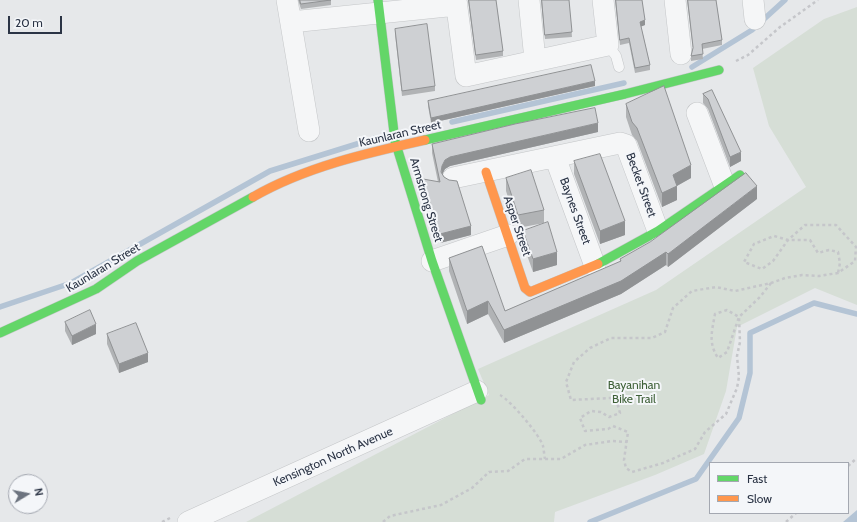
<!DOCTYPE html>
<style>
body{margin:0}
#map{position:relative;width:857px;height:522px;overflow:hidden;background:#e6e8ea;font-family:Cabin,sans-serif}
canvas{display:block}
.legend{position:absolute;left:709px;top:462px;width:140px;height:52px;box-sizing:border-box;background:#f4f6f9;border:1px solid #a4a8b1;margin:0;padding:5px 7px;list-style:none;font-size:12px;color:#2b3445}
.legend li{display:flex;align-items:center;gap:8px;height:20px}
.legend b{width:20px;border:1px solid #a4a8b1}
.north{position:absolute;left:8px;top:474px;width:40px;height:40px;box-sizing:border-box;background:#f4f6f9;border:1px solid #a4a8b1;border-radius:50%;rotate:80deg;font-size:11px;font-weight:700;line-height:16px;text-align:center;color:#2b3445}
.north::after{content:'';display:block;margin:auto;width:14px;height:18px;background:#6c737f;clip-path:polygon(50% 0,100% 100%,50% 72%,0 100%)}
.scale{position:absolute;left:8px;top:16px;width:54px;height:18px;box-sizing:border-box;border:2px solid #2b3445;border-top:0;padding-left:5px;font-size:12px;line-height:14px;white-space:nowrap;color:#2b3445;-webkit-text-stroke:3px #f4f6f9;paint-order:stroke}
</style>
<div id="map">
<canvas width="857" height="522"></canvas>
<ul class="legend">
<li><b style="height:5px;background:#63d668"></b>Fast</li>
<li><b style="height:5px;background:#ff974d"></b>Slow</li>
</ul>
<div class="north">N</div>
<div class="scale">20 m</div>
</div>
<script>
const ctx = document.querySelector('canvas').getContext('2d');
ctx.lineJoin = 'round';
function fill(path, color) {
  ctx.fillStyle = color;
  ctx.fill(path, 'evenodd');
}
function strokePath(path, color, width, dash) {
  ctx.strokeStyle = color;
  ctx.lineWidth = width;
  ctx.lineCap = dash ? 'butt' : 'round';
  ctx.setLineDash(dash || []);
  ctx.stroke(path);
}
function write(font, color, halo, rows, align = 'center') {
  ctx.font = font + ' Cabin,sans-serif';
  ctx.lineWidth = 4;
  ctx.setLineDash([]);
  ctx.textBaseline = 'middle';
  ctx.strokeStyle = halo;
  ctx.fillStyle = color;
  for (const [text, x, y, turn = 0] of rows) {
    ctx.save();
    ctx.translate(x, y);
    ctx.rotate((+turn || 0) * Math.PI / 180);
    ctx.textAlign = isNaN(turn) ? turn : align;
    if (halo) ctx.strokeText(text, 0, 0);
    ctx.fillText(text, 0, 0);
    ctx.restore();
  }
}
fill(new Path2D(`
 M857 7V305L815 288 737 327 726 391 704 454 655 475 555 512 554 522H246L489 395 478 369 656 290 806 187 769 126 753 68 824 19Z`), '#d6ded6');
fill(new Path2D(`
 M857 510V522H843Z`), '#b4c4d5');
strokePath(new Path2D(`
 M692 67 752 30 785 0
 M452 122 624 83
 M0 307 71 283 270 171 376 138
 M590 522 696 479 739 418 750 373V333L814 303 857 314`), '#b4c4d5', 5.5);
const lane = new Path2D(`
 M608 45 616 56 619 67`);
const street = new Path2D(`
 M287 0 309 131
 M456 0 466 76 608 45 603 0
 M529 0 535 60
 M675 0 681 54
 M753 0 755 19
 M291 22 457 5
 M697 113 724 184
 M555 157 595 266
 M453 178 620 143 626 145 658 231
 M432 261 508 235
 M188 522 477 391`);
const fast = new Path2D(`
 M378 0 395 141 432 261 481 400
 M425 140 625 94 719 70
 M598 264 658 231 740 175
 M0 333 96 289 137 261 253 197`);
const slow = new Path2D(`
 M486 172 525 288 530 292 598 264
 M253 197C305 167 367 153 425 140`);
strokePath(lane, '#c4c6c8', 11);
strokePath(street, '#c4c6c8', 22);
strokePath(fast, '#c4c6c8', 10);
strokePath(slow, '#c4c6c8', 10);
strokePath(new Path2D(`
 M736 61 748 55 780 27 818 0
 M771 283 760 297 739 317 727 352 718 358C708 343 712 331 715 314L727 310 739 317 740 342 737 356 739 377 737 388 726 414 705 432 695 449 663 463 632 472 626 468 624 460 628 432 613 426 608 429 585 431 580 418 591 411 601 412 609 417 620 413 617 402 611 398 571 400 566 382 574 362 590 348 611 338H652L665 332 673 308 692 291 716 287 735 291 771 283 785 278 802 275 819 276 838 273 855 261 856 247 836 225H805L788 240 773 261 762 269 744 262 754 244 774 236 788 240H810L818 253 829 250 838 252 840 263 838 273
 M500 395C510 400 540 435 543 446 544 450 544 455 545 459
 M848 466 857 458
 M162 522 170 518
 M383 522 390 516 441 505 472 488 489 472 508 471 525 459H561L585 445 612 441 627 442
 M786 522 796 513`), '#c5c6ca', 2.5, [3, 3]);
strokePath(lane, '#f5f6f7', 10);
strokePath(street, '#f5f6f7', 21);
strokePath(fast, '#63d668', 9);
strokePath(slow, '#ff974d', 9);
fill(new Path2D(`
 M298 0H331V5L301 9Z
 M468 0H496L503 51V56L476 60Z
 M541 0H569L572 37 545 39Z
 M615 0H642L645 25 641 26 650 65V70L635 73 629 43 620 45Z
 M687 0H716L722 40V45L702 49 703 59 691 61V56L693 49Z
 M395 29 435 86V91L402 96 395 34Z
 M595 86 431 123 428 106V101Z
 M712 90 741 161 730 167 708 109 703 103V94Z
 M626 104 691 178 677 186V200L662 207 637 141 632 135 626 117Z
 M598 132 450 166 445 169 442 174 471 235 440 243 423 188V179L438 182 432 153V144Z
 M574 161 625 235 600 244 574 174Z
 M506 178 544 210V223L518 228 506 191Z
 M757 199 668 267 666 265 621 294 504 343 488 314 467 324 449 271V258L505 311 620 262V259Z
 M523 231 557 265 533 272 523 244Z
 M65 322 96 334 72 345 65 331Z
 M107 334 148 362 119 373 107 344Z`), '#b1b3b5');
fill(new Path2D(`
 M645 20V25L640 27V22Z
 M595 81V86L431 123V118Z
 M598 123V132L450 166 445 169 442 175V166L445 160 450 157Z
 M741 152V161L730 167V157Z
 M691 165V178L673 188V175Z
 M677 186V200L662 207V193Z
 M757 186V199L668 267V254Z
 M625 221V235L600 244V231Z
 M471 226V235L440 243V234Z
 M557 252V265L533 272V259Z
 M666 252V265L621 294 504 343V330Z
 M488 301V314L467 324V311Z
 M96 324V334L72 345V336Z
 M148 353V362L119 373V364Z`), '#909294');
const building = new Path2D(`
 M300 0H331L301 4Z
 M469 0H496L503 51 476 55Z
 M542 0H569L572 32 545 35Z
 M616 0H642L645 20 640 22 650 65 635 68 629 38 620 40Z
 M688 0H716L722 40 702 44 703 54 691 56 693 48Z
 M427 24 435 86 402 91 395 29Z
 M591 65 595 81 431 118 428 101Z
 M664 86 691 165 673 175 677 186 662 193 637 128 632 122 626 104Z
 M712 90 741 152 730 157 708 99 703 94Z
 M595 108 598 123 450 157 445 160 442 166 441 172 444 177 449 180 457 181 471 226 440 234 423 179 440 182 432 144 515 124Z
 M600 154 625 221 600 231 574 161Z
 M531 170 544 210 518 215 506 178Z
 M746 173 757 186 668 254 666 252 621 281 504 330 488 301 467 311 449 258 482 246 505 311 621 261 620 259 650 242Z
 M548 222 557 252 533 259 523 231Z
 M90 310 96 324 72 336 65 322Z
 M136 323 148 353 119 364 107 334Z`);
fill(building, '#ced0d3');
strokePath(building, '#909294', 1);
write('12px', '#2b3445', '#f4f6f9', [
 ["Kaunlaran Street",400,134,-13],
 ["Becket Street",641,185,70],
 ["Armstrong Street",426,200,73],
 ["Baynes Street",575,211,70],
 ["Asper Street",517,226,71],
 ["Kaunlaran Street",103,268,-31],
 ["Kensington North Avenue",333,457,-24]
]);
write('12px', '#3f6138', '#f4f6f9', [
 ["Bayanihan",634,385],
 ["Bike Trail",634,399]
]);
</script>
